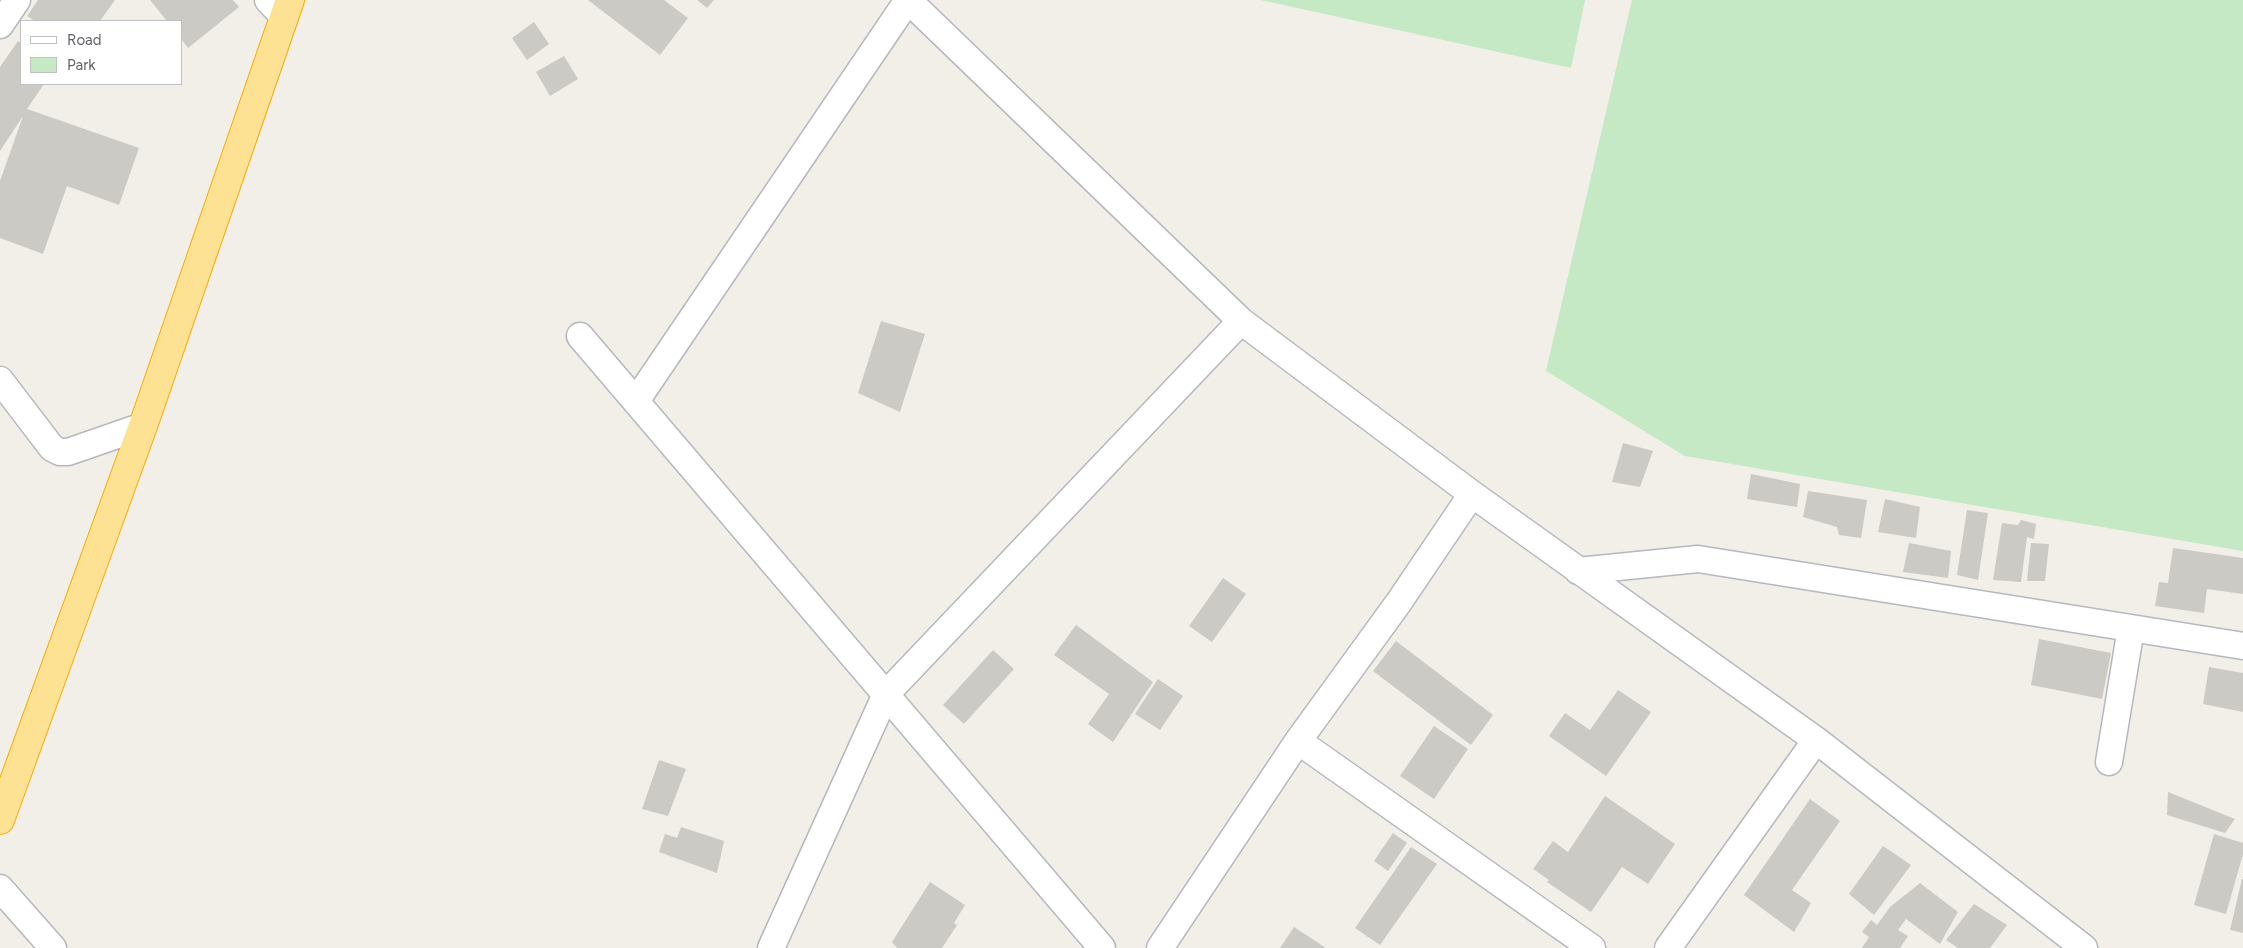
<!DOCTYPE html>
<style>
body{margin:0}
#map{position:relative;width:2243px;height:948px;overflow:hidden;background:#f1efe8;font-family:Figtree,sans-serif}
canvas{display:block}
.legend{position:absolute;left:20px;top:20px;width:162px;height:65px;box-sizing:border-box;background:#fff;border:1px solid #bfc1c3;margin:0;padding:6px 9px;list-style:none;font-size:15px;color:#5f6368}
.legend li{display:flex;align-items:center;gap:10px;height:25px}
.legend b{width:25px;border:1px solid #bfc1c3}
</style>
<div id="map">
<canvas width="2243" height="948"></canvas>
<ul class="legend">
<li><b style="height:6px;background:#fff"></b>Road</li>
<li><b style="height:14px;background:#c5e8c5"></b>Park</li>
</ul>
</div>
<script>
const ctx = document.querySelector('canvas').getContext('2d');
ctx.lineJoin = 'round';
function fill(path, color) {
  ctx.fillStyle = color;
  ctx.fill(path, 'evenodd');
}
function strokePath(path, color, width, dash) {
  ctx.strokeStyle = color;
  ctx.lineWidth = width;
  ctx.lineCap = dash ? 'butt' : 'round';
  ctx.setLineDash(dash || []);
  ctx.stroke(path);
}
fill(new Path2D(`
 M1261 0H1585L1571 68Z
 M1632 0H2243V551L1685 456 1546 371Z`), '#c5e8c5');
fill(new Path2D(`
 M38 0H115L100 21H35L27 16Z
 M150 0H233L239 7 188 48 181 39V21H167Z
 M588 0H664L688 18 660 55Z
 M697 0H714L707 8Z
 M534 22 549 44 527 60 512 38Z
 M18 41 21 43V84H44L27 109 139 148 119 205 67 186 43 254 0 238V181L23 116 0 151V67Z
 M564 56 578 79 550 96 536 72Z
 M881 321 925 334 900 412 858 393Z
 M1623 443 1653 451 1640 487 1612 482Z
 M1751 474 1800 484 1797 507 1747 499Z
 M1808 491 1867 500 1861 538 1839 535 1837 527 1803 517Z
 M1885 499 1920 507 1916 538 1878 532Z
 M1967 510 1988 513 1978 580 1957 575Z
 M2021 520 2036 524 2034 539 2027 537 2021 582 1993 580 2002 523 2018 525Z
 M1909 543 1951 551 1948 578 1903 572Z
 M2031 543 2049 544 2045 581H2027Z
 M2173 548 2243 558V594L2207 589 2204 613 2155 606 2159 582 2168 583Z
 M1223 578 1246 594 1212 642 1189 626Z
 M1076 625 1153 682 1113 742 1088 724 1109 694 1054 655Z
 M2039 639 2111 653 2102 699 2031 685Z
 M1396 641 1493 715 1471 745 1373 671Z
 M993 650 1014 669 964 724 943 705Z
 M2209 667 2243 673V712L2203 704Z
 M1158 679 1183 696 1160 730 1135 714Z
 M1618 690 1651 712 1606 776 1549 736 1565 713 1590 730Z
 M1434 726 1468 749 1434 799 1400 776Z
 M659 760 686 769 668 816 642 809Z
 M2168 792 2235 819 2225 833 2167 815Z
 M1605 796 1675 844 1648 884 1622 867 1591 912 1547 882 1549 880 1533 869 1553 841 1568 852Z
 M1810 799 1840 821 1792 890 1811 903 1794 932 1744 895Z
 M681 827 724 841 717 873 659 852 665 834 677 838Z
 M1393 833 1407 843 1388 871 1374 861Z
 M2214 834 2243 843V854L2226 914 2194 905Z
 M1883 846 1911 865 1874 915 1849 894Z
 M1411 847 1437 864 1380 945 1355 928Z
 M2242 879H2243V933L2230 930Z
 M930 882 965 905 954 923 957 925 942 948H897L892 942Z
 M1920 883 1958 912 1940 944 1906 919 1898 930 1908 936 1900 948H1862L1869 937 1862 932 1871 920 1877 925 1890 907Z
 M1974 904 2007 925 1990 948H1958L1946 940Z
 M1294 927 1326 948H1280Z`), '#cccac5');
const street = new Path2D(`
 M268 0 284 17
 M908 0 1241 321 1472 494 1816 740 2084 948
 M0 25 17 0
 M580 336 1102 948
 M0 380 52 448 60 452H68L143 426
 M636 401 908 0
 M1578 571 1698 559 2243 646
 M1298 741 1592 948
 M2109 762 2131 628
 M0 888 53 948
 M771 948 886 694 1241 321
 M1160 948 1298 741 1399 602 1472 494
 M1668 948 1816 740`);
const highway = new Path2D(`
 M0 820 143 426 290 0`);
strokePath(street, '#b5b8bc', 29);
strokePath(highway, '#f9ab00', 30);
strokePath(street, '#fff', 26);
strokePath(highway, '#fde293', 28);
</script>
